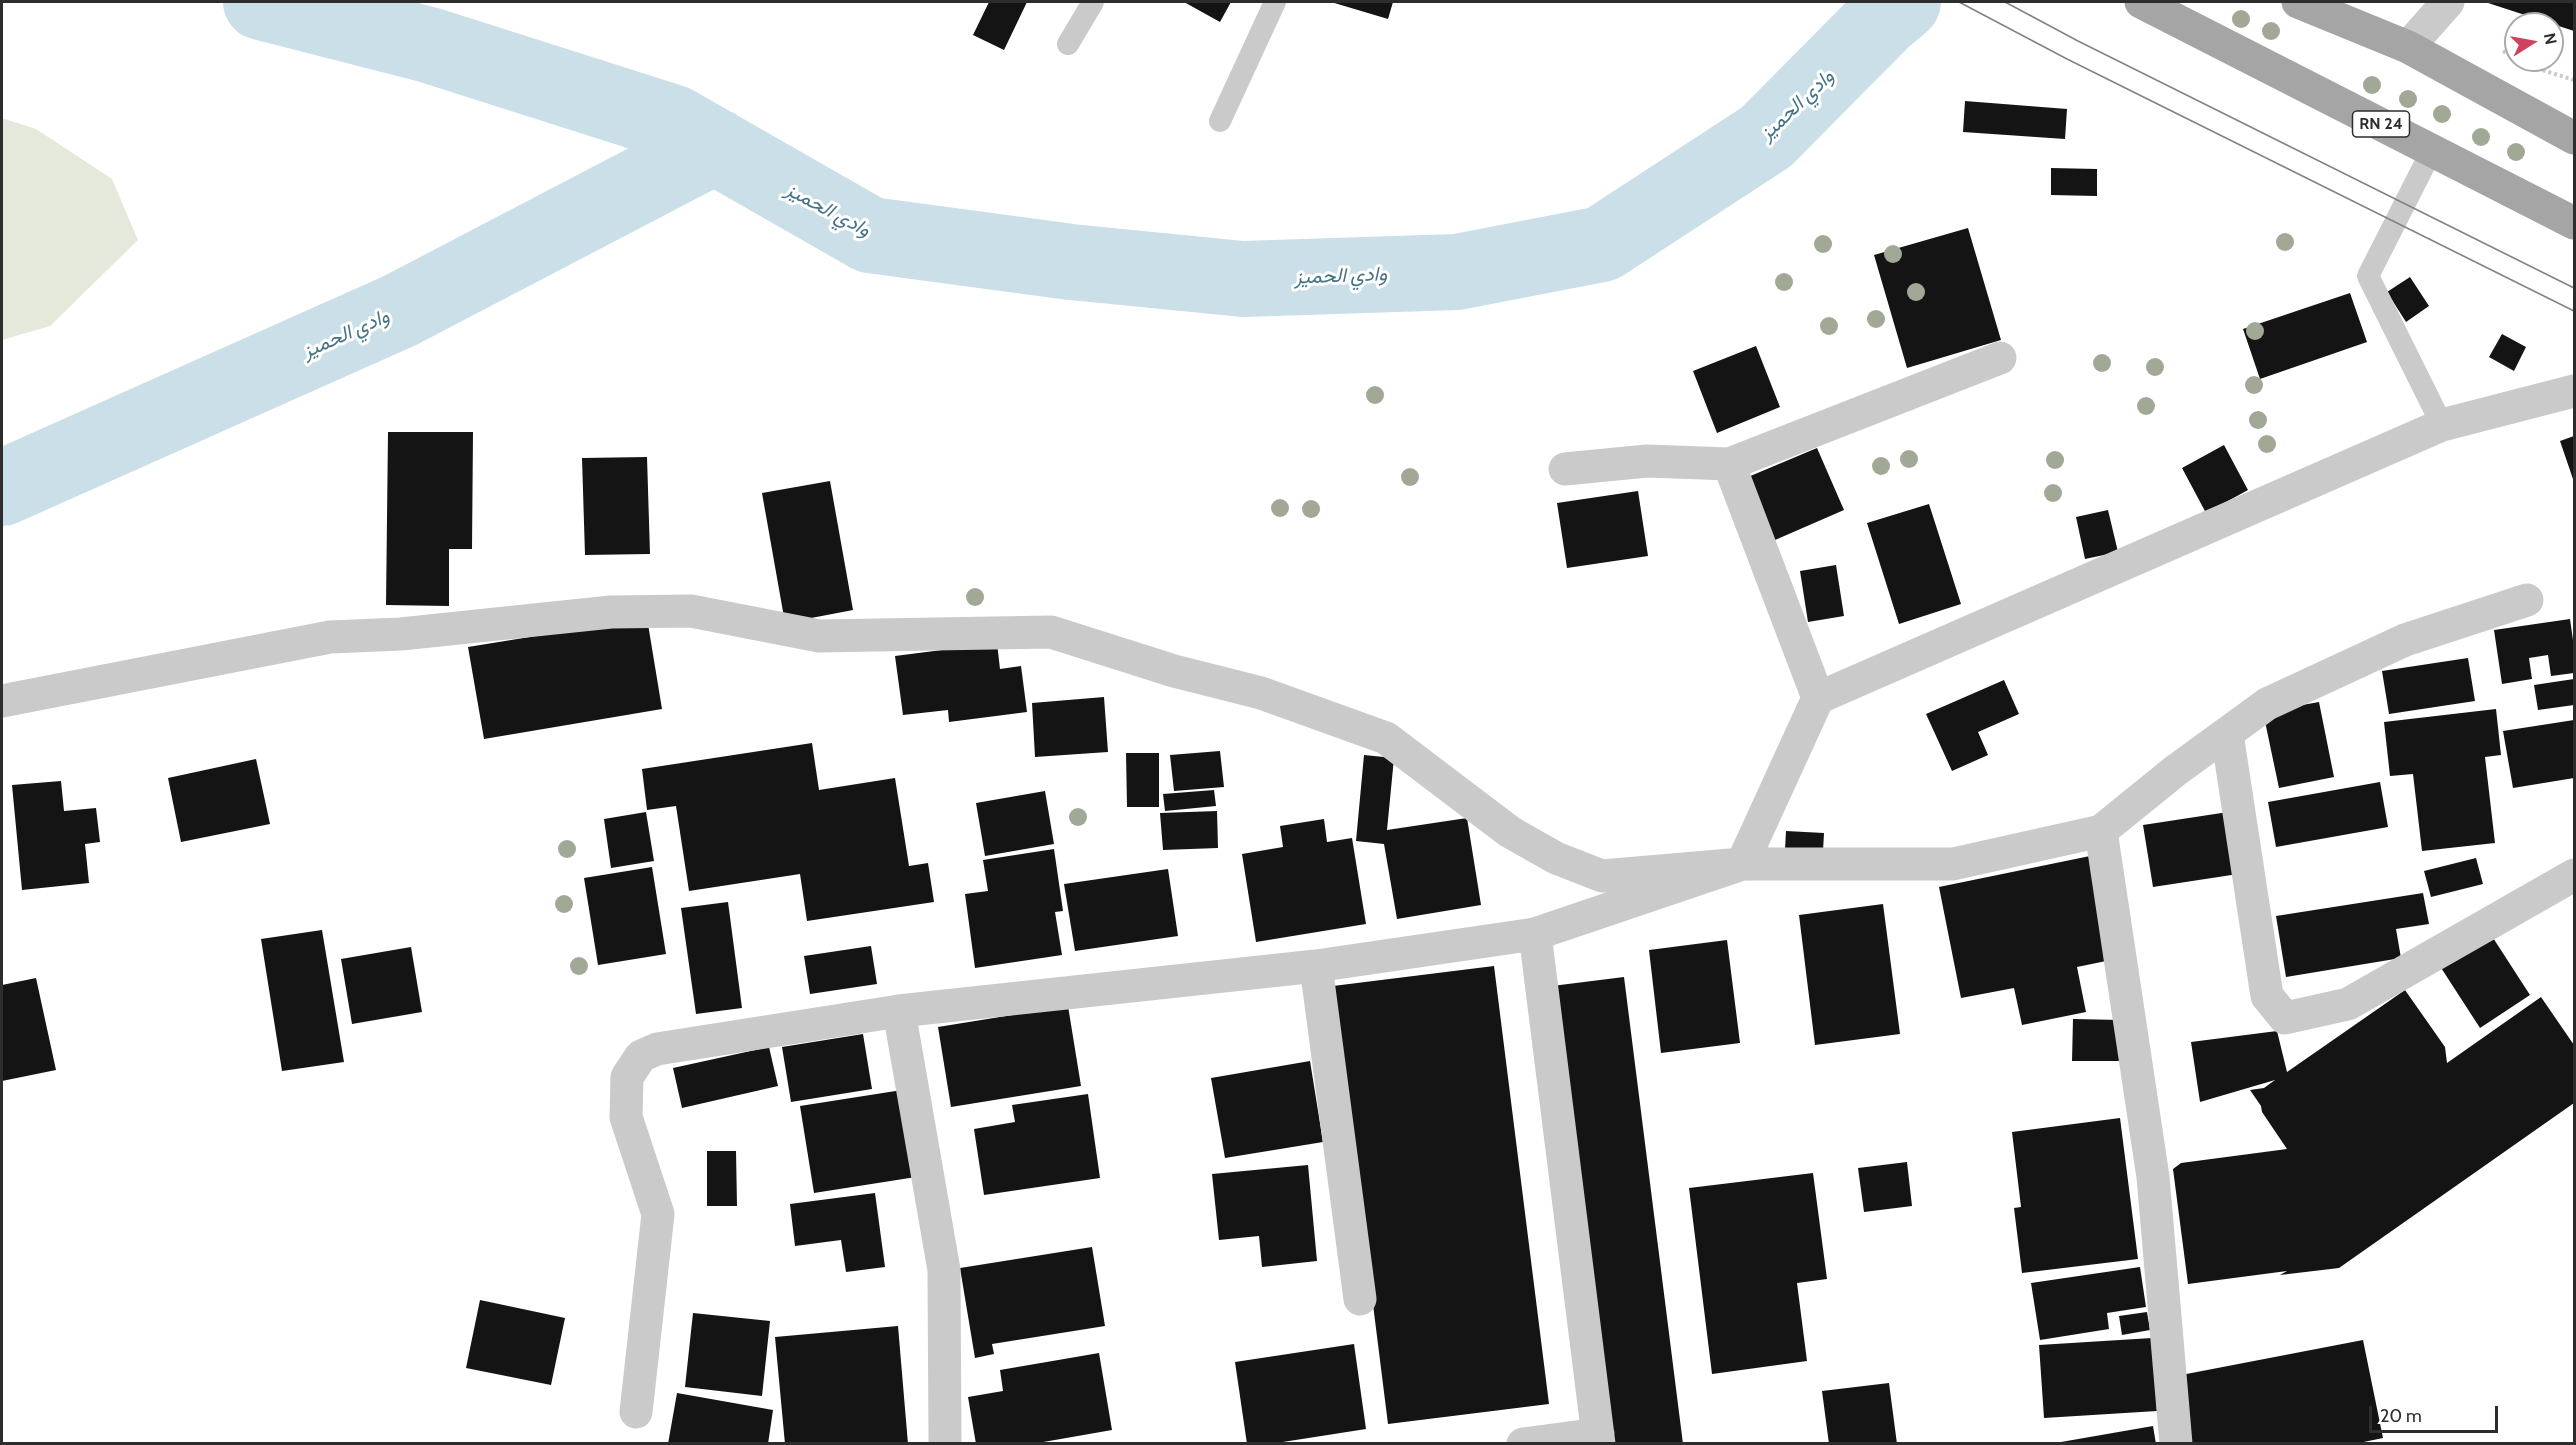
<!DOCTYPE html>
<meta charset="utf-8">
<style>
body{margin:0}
#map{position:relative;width:2576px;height:1445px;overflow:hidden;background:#fff;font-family:Cabin,sans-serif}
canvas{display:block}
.frame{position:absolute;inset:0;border:3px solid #2d2d2d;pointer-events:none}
.north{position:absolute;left:2504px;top:12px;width:60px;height:60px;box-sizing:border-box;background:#fff;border:2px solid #ababab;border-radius:50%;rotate:79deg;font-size:16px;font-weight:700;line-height:24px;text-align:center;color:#2d2d2d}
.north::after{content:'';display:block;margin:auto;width:21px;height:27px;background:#d0425d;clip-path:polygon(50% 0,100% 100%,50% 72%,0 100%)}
.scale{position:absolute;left:2369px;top:1406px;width:129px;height:27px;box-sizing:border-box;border:3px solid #2d2d2d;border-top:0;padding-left:8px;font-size:18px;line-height:21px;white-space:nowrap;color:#2d2d2d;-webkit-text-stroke:4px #fff;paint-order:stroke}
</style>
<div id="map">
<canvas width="2576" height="1445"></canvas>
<div class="frame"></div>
<div class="north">N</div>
<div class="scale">20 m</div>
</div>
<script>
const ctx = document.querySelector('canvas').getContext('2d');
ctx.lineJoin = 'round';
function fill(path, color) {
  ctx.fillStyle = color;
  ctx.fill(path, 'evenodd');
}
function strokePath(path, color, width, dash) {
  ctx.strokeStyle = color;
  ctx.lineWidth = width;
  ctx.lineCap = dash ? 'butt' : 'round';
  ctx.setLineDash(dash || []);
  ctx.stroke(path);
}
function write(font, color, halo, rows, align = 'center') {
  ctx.font = font + ' Cabin,Vazirmatn,sans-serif';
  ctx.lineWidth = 6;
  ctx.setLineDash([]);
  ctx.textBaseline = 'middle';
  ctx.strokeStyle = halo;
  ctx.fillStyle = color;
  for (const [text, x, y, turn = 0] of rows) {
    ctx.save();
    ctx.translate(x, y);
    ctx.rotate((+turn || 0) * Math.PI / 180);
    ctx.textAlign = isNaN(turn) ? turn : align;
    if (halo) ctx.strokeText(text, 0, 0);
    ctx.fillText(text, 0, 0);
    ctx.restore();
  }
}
fill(new Path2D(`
 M2 118 36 129 112 179 138 240 50 326 2 340Z`), '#e4e9dc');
strokePath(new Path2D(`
 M261 2 429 45 674 123 870 235 1071 262 1243 279 1457 272 1602 244 1766 137 1883 19 1903 2
 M2 488 399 311 715 146`), '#cadfe7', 76);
fill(new Path2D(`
 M989 2H1027L1004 50 973 35Z
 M1184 2H1231L1220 22Z
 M1331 2H1393L1388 19Z
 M2485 2H2574V31Z
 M1965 101 2067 109 2065 139 1963 132Z
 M2051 168 2097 169V196L2051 195Z
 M1968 228 2001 340 1907 368 1874 255Z
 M2410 277 2429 306 2406 322 2387 292Z
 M2350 293 2367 342 2260 379 2243 329Z
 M2502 334 2526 347 2514 371 2489 357Z
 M1756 346 1780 407 1717 433 1693 371Z
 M388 432H473L472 549H449V606L386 605Z
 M2574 436V482L2560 441Z
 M2224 445 2248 490 2206 513 2182 468Z
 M1817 448 1844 510 1775 540 1748 477Z
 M647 457 650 554 585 555 582 458Z
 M830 481 853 610 785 623 762 493Z
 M1638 491 1648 556 1567 568 1557 503Z
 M1929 504 1961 604 1899 624 1867 523Z
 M2108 510 2118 552 2085 559 2076 517Z
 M1836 565 1844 616 1808 622 1800 571Z
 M647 618 662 709 484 739 468 647Z
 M2570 619 2574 647V673L2551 676 2548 655 2529 658 2532 679 2502 684 2494 630Z
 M997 643 1000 669 1021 666 1027 712 949 722 948 710 903 715 895 656Z
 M2468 658 2475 701 2389 714 2382 671Z
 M2574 679V705L2538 710 2534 685Z
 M2004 680 2019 714 1978 732 1988 755 1952 771 1926 714Z
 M1104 697 1108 752 1035 757 1032 703Z
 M2319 702 2334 777 2279 788 2263 712Z
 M2496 709 2501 755 2485 757 2495 843 2422 851 2413 774 2390 776 2384 722Z
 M2574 720V778L2513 788 2503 731Z
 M812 743 819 790 895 778 909 866 928 863 934 902 807 921 800 874 689 891 676 806 647 810 642 769Z
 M1220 751 1224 787 1174 791 1170 755Z
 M1126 753H1159V807H1127Z
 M1364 755 1394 758 1387 830 1467 818 1481 905 1397 919 1384 844 1356 841Z
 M256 759 270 824 181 842 168 778Z
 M61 781 64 811 96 808 100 842 85 844 89 883 22 890 12 785Z
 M2380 782 2388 827 2276 847 2268 802Z
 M1214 790 1216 806 1165 811 1163 794Z
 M1045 791 1054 844 985 856 976 803Z
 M1217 811 1218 848 1163 850 1160 813Z
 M646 812 654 861 611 868 604 819Z
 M2228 812 2238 874 2153 887 2143 825Z
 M1324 819 1327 842 1352 838 1366 924 1256 942 1242 854 1283 847 1280 826Z
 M1786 831 1824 833 1823 851 1785 850Z
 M1054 849 1063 911 1055 912 1062 955 975 968 965 894 988 891 983 860Z
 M2090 856 2111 960 2077 967 2086 1012 2022 1025 2014 988 1961 998 1939 887Z
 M2476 858 2483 884 2431 897 2424 871Z
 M652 867 666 954 598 965 584 878Z
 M1168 869 1178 936 1075 951 1064 884Z
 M2423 893 2429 924 2396 929 2401 958 2286 977 2276 916Z
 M728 902 742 1008 696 1014 681 908Z
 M1883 904 1900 1034 1815 1045 1799 915Z
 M2486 927 2530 995 2480 1028 2436 960Z
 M322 930 344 1062 282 1071 261 939Z
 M1727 940 1740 1043 1661 1053 1649 950Z
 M871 946 877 984 810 994 804 956Z
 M411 947 422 1012 352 1024 341 959Z
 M1494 966 1549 1404 1388 1424 1333 986Z
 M1624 977 1683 1444H1610L1552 986Z
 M36 978 56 1070 2 1081V985Z
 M2405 990 2445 1047 2447 1063 2541 997 2574 1045V1103L2339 1268 2280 1275 2287 1271 2188 1284 2173 1169 2181 1163 2287 1149 2262 1112 2261 1106 2250 1090 2264 1088 2275 1080 2200 1102 2191 1042 2277 1031 2287 1072Z
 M1068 1006 1081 1086 951 1107 938 1027Z
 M2073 1019 2121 1020 2120 1061H2072Z
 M863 1034 872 1089 791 1102 782 1047Z
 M769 1047 778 1086 682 1108 673 1068Z
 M1310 1061 1323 1142 1225 1158 1211 1078Z
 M902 1090 916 1177 814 1193 800 1106Z
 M1088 1094 1100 1178 984 1195 974 1129 1015 1122 1012 1105Z
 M2120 1118 2138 1259 2022 1273 2014 1208 2021 1207 2012 1132Z
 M707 1151H736L737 1206H707Z
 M1907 1162 1912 1206 1864 1212 1858 1168Z
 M1308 1165 1317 1261 1262 1267 1259 1236 1219 1240 1212 1174Z
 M1813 1173 1827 1279 1797 1283 1807 1361 1712 1374 1689 1188Z
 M875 1193 885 1267 846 1272 841 1240 795 1246 790 1204Z
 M1092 1247 1105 1326 992 1344 994 1354 975 1358 960 1268Z
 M2140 1267 2146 1307 2107 1313 2109 1329 2040 1340 2031 1283Z
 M480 1300 565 1318 551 1385 466 1368Z
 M2147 1312 2150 1330 2122 1335 2119 1316Z
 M693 1313 770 1321 762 1396 685 1387Z
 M898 1326 908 1444H785L775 1337Z
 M2152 1338 2157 1411 2044 1418 2039 1345Z
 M2363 1340 2383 1438 2354 1444H2190L2176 1376Z
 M1354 1344 1366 1429 1270 1444H1247L1235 1362Z
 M1099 1353 1112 1430 1032 1444H976L968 1397 1003 1391 1000 1370Z
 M1889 1383 1897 1444H1829L1822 1391Z
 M677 1393 773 1410 768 1444H668Z
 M2153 1426 2156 1444H2061V1442Z`), '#141414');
strokePath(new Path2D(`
 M2503 51 2516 58
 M2521 60 2536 68 2574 80`), '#cacaca', 4, [3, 3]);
strokePath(new Path2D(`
 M1068 44 1093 2
 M1220 121 1275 2
 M2432 150 2368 276 2442 425`), '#cacaca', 22);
strokePath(new Path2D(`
 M2408 47 2448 2
 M1729 464 1818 698
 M1565 469 1647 461 1729 464 2000 358
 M2 701 330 637 401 634 611 612 691 611 819 636 1051 632 1174 671 1261 693 1386 738 1510 832 1556 858 1602 876 1742 864H1953L2101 831 2153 1177 2176 1444
 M2227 734 2267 996 2285 1018 2348 1004 2574 875
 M2101 831 2175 771 2267 704 2405 640 2527 600
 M1535 934 1742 864 1818 698 2442 425 2574 391
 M1316 966 1360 1299
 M636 1412 658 1214 626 1117 627 1077 641 1056 657 1049 899 1011
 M945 1444 944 1270 899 1011 1316 966 1535 934 1599 1444
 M1523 1444 1598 1434`), '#cacaca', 33);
strokePath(new Path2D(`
 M2141 2 2574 223
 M2298 2 2408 47 2574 138`), '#a5a5a5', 33);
strokePath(new Path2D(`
 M1959 2 2067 59 2574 311
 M2005 2 2078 41 2574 288`), '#828282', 1.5);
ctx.fillStyle = '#a1a996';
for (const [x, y] of [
 [2241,19],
 [2271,31],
 [2372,85],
 [2408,99],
 [2442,114],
 [2481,137],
 [2516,152],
 [2285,242],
 [1823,244],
 [1893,254],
 [1784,282],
 [1916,292],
 [1876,319],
 [1829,326],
 [2255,331],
 [2102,363],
 [2155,367],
 [2254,385],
 [1375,395],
 [2146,406],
 [2258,420],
 [2267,444],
 [1909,459],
 [2055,460],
 [1881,466],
 [1410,477],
 [2053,493],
 [1280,508],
 [1311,509],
 [975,597],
 [1078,817],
 [567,849],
 [564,904],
 [579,966]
]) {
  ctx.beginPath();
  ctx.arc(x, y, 9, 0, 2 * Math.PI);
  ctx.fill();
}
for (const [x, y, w] of [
 [2381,124,57]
]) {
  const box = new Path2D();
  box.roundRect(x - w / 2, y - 13, w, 26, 4.5);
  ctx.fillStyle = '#fff';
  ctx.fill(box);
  strokePath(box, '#2d2d2d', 1.5);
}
write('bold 16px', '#2d2d2d', null, [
 ["RN 24",2381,124]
]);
write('italic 20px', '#457385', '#fff', [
 ["وادي الحميز",1797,105,-43],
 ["وادي الحميز",828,210,28],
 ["وادي الحميز",1341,276,-2],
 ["وادي الحميز",346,334,-24]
]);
</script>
